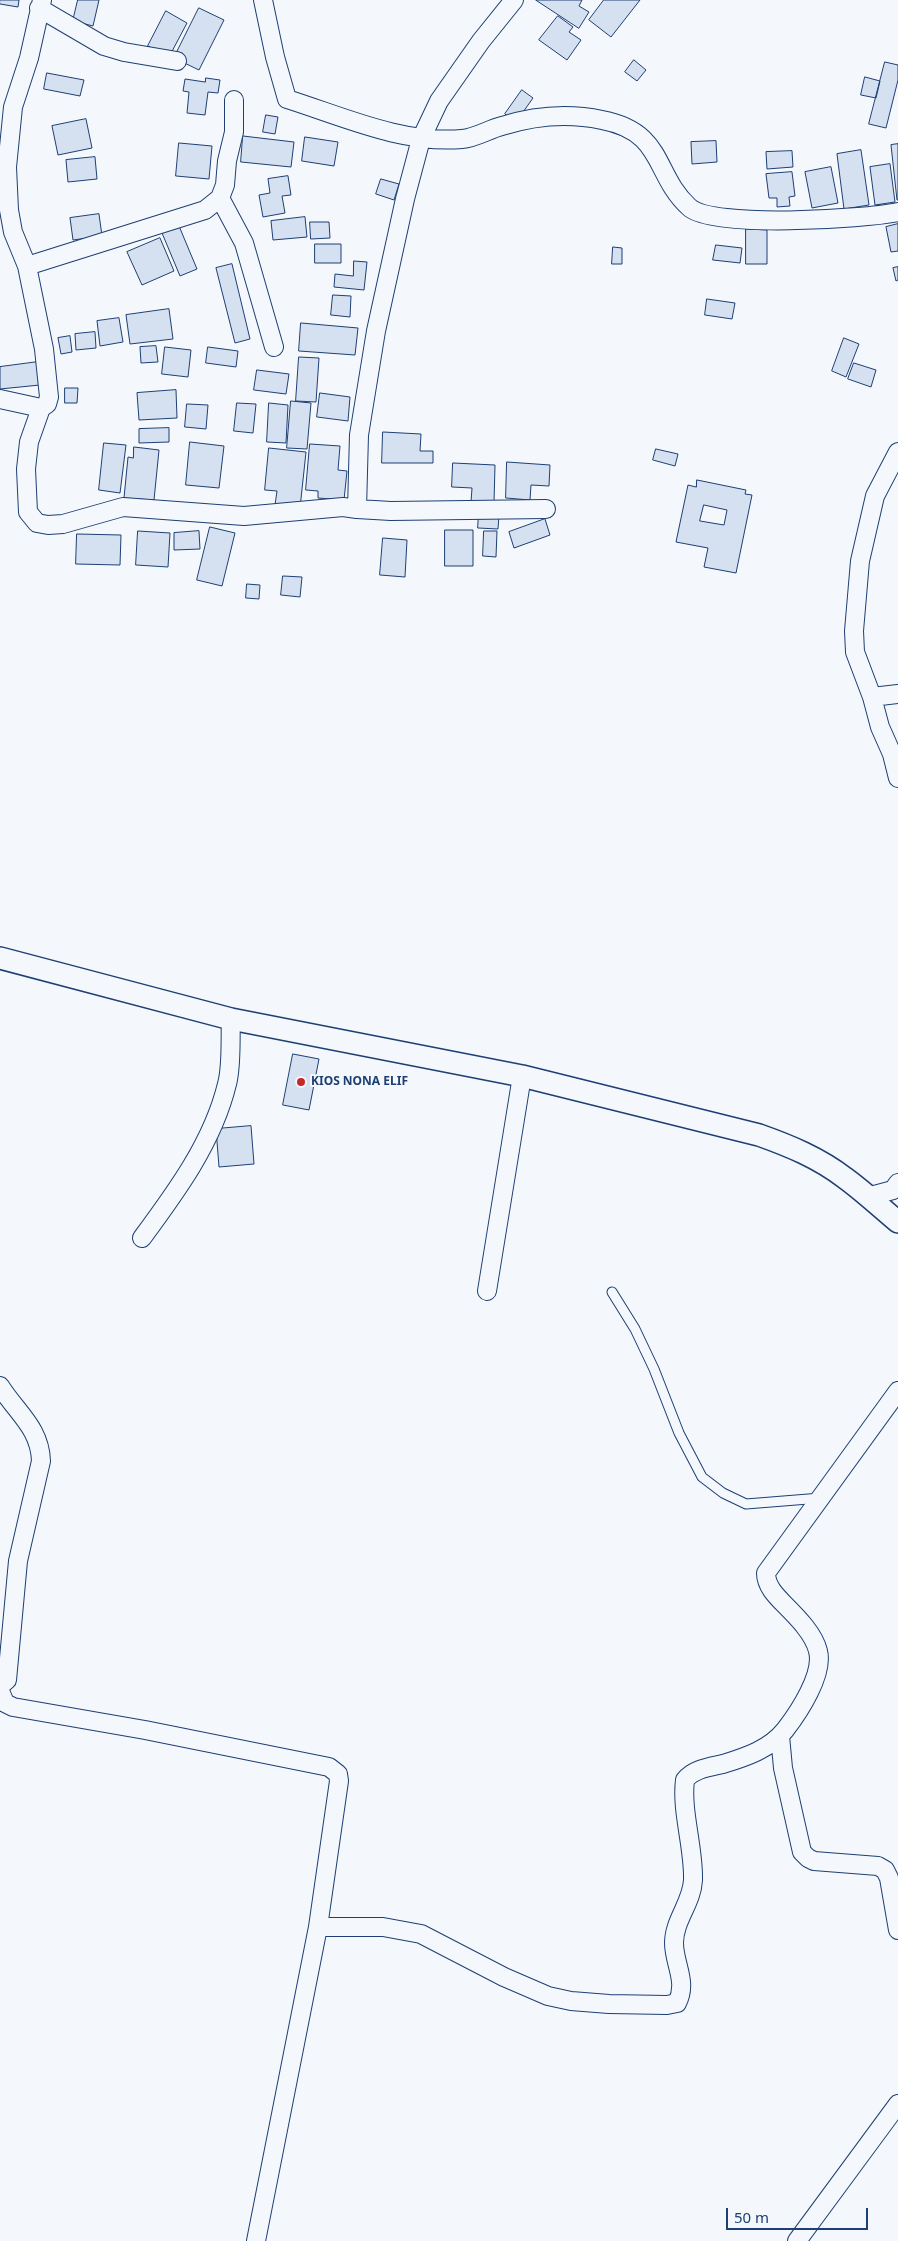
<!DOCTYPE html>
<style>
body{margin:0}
#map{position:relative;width:898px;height:2241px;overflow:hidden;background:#f4f7fb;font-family:"Noto Sans",sans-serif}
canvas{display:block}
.scale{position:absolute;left:726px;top:2208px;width:142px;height:22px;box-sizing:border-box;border:2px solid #1d3f73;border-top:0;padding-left:6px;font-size:15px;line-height:18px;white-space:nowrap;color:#1d3f73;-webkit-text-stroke:4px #f4f7fb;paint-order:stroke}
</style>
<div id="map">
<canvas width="898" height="2241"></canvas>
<div class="scale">50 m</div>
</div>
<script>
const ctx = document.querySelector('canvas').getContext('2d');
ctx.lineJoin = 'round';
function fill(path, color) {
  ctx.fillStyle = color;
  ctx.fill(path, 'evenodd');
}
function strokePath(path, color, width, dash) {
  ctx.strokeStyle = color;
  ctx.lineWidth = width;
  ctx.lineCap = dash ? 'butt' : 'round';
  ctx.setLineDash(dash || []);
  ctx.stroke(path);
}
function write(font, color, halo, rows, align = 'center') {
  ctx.font = font + ' "Noto Sans",sans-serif';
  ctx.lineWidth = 4;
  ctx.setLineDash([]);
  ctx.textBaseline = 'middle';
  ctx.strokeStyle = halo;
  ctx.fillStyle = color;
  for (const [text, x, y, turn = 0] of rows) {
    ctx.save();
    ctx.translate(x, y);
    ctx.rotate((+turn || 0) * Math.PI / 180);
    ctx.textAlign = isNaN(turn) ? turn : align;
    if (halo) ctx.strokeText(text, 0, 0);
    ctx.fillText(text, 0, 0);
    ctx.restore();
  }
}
const building = new Path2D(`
 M0 0H19L18 7 0 4Z
 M78 0H99L93 26 73 21Z
 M536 0H582L579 6 589 12 579 28Z
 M604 0H640L611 37 589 20Z
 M199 8 224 20 199 70 174 58Z
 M166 11 187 23 169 57 148 46Z
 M558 16 573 27 569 32 581 40 567 60 539 40Z
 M634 60 646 70 637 81 625 72Z
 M885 62 898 65V80L886 128 869 124Z
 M47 73 84 80 80 96 44 89Z
 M865 77 880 81 876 98 861 95Z
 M206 78 220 80 218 93 208 92 205 115 187 113 189 92 183 91 185 79 205 82Z
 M522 90 533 98 516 122 505 114Z
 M266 115 278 117 275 134 263 132Z
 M86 119 92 148 58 155 52 126Z
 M243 136 294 142 291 167 241 162Z
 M305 137 338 142 334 166 302 161Z
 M716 141 717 162 692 164 691 142Z
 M179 143 212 146 209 179 176 176Z
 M898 144V200H897L891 145Z
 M861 150 869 205 844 209 837 154Z
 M792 151 793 167 767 169 766 152Z
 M95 157 97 179 68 182 66 160Z
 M890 164 895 202 875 205 870 167Z
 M831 167 838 203 812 208 805 172Z
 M792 172 795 196 789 197 790 206 777 207V198H769L766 174Z
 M288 176 291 195 282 196 285 213 263 217 259 195 270 193 268 179Z
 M381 179 399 184 394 200 376 194Z
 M99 214 102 236 73 240 70 218Z
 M305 217 307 237 273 240 271 221Z
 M310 222H329L330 238 311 239Z
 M898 224V251L891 252 886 227Z
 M179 226 197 269 180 276 162 233Z
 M746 229 767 230V264H746Z
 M160 238 174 271 142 285 127 252Z
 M315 244H341V263H315Z
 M716 245 742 248 740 263 713 260Z
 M613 247 622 248V264H612Z
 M354 261 367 262 364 290 334 287 335 274 353 276Z
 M232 264 250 339 235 343 216 268Z
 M898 267V280L896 281 893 268Z
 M333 295 351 296 350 317 331 315Z
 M707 299 735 303 732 319 705 315Z
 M169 309 173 339 130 344 126 315Z
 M119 318 123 342 100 346 97 321Z
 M301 323 358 328 355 355 299 351Z
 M95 332 96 348 76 350 75 334Z
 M70 336 72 352 61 354 58 338Z
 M844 338 859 344 846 377 832 371Z
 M156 346 158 362 141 363 140 347Z
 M165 347 191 350 188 377 162 374Z
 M208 347 238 351 236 367 206 363Z
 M299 357 319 358 316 402 296 401Z
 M38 362 40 385 0 389V367Z
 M854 363 876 370 871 387 848 379Z
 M257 370 289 374 286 394 254 390Z
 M65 388H78L77 403H65Z
 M176 390 177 418 139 420 137 393Z
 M320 393 350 397 348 421 317 417Z
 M291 401 311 403 307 449 287 448Z
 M237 403 256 404 253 433 234 431Z
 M269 403 288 405 286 443 267 442Z
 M187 404 208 405 206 429 185 427Z
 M169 428V442L139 443V429Z
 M383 432 421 434 420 451H433V463H382Z
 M190 442 224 446 219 488 186 485Z
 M104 443 126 445 120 493 99 490Z
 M310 444 340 446 338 470 347 471 344 500 318 498V491L306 490Z
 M134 447 159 450 154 500 124 498 128 457 133 458Z
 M269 448 306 452 300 508 275 505 277 491 265 490Z
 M656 449 678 454 675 466 653 460Z
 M507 462 550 465 549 486 531 485 530 500 506 498Z
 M453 463 495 465 494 503 471 502 472 488 452 487Z
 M697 480 746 490 745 494 752 495 736 573 704 567 708 548 676 542 688 485 696 487ZM704 505 727 510 724 525 700 521Z
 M479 513 499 515 498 529 478 528Z
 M545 519 550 535 514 548 509 532Z
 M210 527 235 533 222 586 197 580Z
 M445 530H473V566H445Z
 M138 531 170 533 168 567 136 565Z
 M199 531 200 549 174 550V533Z
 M484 531H497L496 557 483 556Z
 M77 534 121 535 120 565 76 564Z
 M383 538 407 540 405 577 380 575Z
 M283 576 302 577 300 597 281 595Z
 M247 584 260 585 259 599 246 598Z
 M293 1054 319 1059 309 1110 283 1105Z
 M251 1126 254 1164 219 1167 216 1129Z`);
fill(building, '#d5e0f0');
strokePath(building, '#1d3f73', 1);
const service = new Path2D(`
 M612 1292 635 1329 654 1369 679 1433 702 1477 723 1493 746 1504 821 1498`);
const minor = new Path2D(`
 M263 0 275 57 287 99C344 117 402 144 462 139 476 138 489 129 502 126 534 116 569 113 602 120 665 132 653 174 689 207 712 229 864 219 898 212
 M39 8 104 46 124 52 177 61
 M220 198 244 243 274 347
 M27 266 205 210 220 198 225 185 227 161 234 132V100
 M0 399 41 408 47 404 49 397 44 349 27 266 13 232 9 210 7 167 13 107 29 58 42 0
 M41 408 29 442 26 469 28 512 37 523 48 525 63 524 123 507 244 516 343 507 357 509 359 435 376 331 405 199 421 139 439 101 481 41 514 0
 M898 452 875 496 860 561 854 631 855 652 872 697 880 727 892 754 898 778
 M357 509 391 511 546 509
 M872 697 898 694
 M867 1197 893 1190 898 1183
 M142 1238C176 1192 213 1142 227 1084 232 1066 230 1039 231 1019
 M487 1291 522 1076
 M0 1386C17 1413 40 1428 41 1461L18 1561 7 1680 0 1686
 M0 1691 5 1703 13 1707 145 1730 329 1767 338 1774 339 1781 318 1927H383L421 1934 504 1977 548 1996 571 2001 609 2004 667 2005 677 2003C688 1982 674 1964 674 1943 674 1920 692 1903 693 1880 694 1848 681 1811 685 1780 693 1769 710 1767 723 1764 746 1757 770 1749 785 1730 799 1712 824 1674 818 1651 814 1634 797 1617 785 1605 776 1596 766 1586 766 1573L898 1391
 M780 1736 783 1768 802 1852 808 1858 814 1861 878 1866 885 1870 889 1878 898 1930
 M256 2241 318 1927
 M797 2241 898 2104`);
const tertiary = new Path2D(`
 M0 958 231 1019 522 1076 759 1135C790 1146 819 1158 845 1178 863 1191 880 1207 898 1222`);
strokePath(service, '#1d3f73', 11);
strokePath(minor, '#1d3f73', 20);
strokePath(tertiary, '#1d3f73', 24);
strokePath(service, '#f4f7fb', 9);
strokePath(minor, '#f4f7fb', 18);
strokePath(tertiary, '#f4f7fb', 21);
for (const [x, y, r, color] of [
 [301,1082,5,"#c62828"]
]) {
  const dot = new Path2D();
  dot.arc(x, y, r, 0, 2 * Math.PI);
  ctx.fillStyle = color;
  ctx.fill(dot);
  strokePath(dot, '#f4f7fb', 2);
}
write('bold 12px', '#1d3f73', '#f4f7fb', [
 ["KIOS NONA ELIF",311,1082]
], 'left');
</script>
